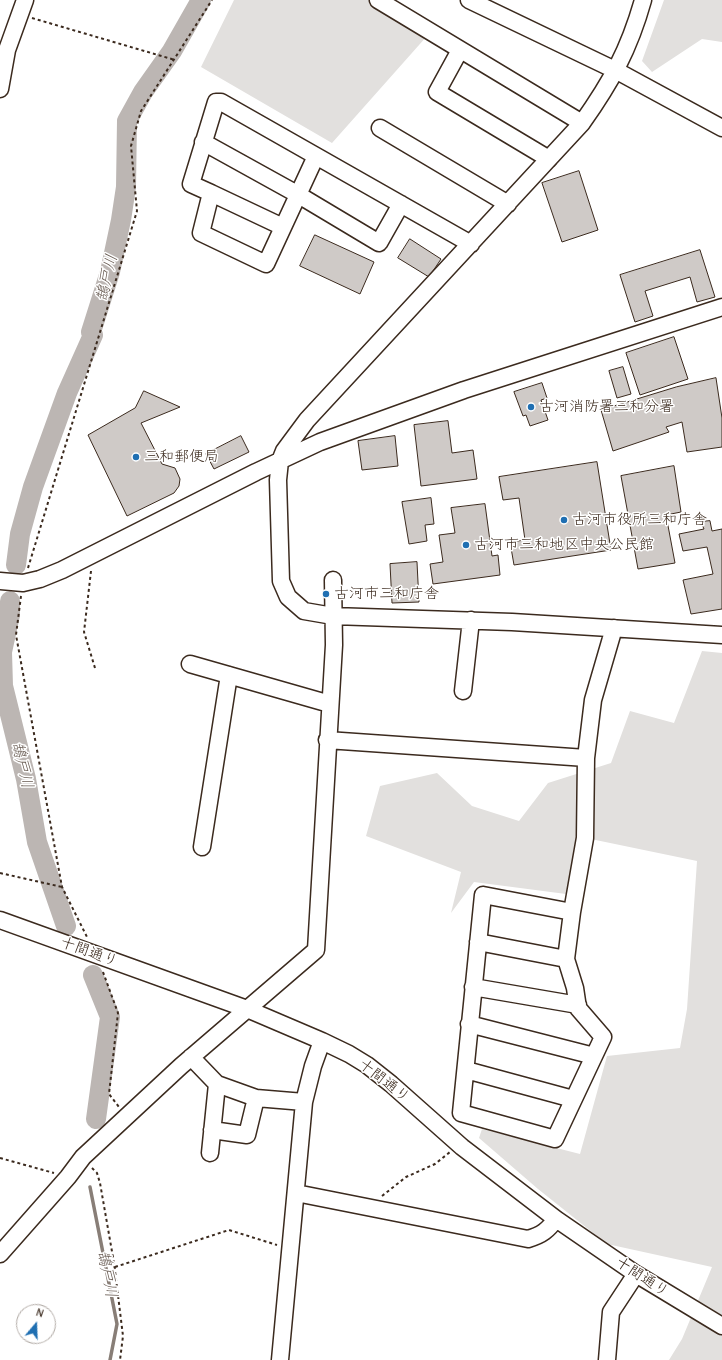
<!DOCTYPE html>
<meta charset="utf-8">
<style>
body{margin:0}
#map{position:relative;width:722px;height:1360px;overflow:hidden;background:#fff;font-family:"Comic Neue",sans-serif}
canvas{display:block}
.north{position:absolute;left:16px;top:1304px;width:40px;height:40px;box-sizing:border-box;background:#fff;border:1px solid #b1aaa5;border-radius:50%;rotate:19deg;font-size:11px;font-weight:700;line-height:16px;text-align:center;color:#3b2a1e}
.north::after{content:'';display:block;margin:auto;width:14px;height:18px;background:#1f6fb2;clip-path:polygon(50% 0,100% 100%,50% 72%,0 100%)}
</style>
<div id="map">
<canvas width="722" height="1360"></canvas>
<div class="north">N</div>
</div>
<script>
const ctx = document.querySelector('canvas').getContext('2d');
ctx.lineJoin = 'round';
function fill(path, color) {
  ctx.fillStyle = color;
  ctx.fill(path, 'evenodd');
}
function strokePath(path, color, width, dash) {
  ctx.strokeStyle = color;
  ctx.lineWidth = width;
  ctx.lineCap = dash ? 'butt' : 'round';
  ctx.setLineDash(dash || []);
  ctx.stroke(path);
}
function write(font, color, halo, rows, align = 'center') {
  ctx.font = font + ' "Comic Neue","Klee One",sans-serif';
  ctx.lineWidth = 3;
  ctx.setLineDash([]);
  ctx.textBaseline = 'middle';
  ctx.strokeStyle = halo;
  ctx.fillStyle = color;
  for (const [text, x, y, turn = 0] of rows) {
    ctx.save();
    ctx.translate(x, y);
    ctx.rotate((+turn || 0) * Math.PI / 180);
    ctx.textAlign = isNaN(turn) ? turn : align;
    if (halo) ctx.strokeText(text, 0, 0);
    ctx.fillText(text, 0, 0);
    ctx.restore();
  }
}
fill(new Path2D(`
 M234 0H374L435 27 332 143 201 67Z
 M664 0H722V42L702 39 652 72 642 61Z
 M702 651 722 653V1360H669L682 1339 712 1267 607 1244 538 1189 479 1138 482 1129 580 1154 607 1056 680 1048 687 1009 697 861 586 838 566 894 474 882 451 913 461 872 366 836 380 786 437 773 472 806 519 821 548 783 611 763 630 711 674 723Z`), '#e2e0de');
strokePath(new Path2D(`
 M90 1187 117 1324 110 1360`), '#887e77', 3.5);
strokePath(new Path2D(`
 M16 565 20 534 33 487 67 393 93 335 91 332 110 272 121 220 126 187 127 121 143 92 172 51 201 0
 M10 601V615L2 652 3 686 26 779 37 842 66 926
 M93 975 110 1017 96 1119`), '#bcb6b3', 20);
const building = new Path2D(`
 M579 171 598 230 562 242 542 183Z
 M315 235 374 262 360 294 300 266Z
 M410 239 441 259 429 277 398 258Z
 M700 250 715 297 697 302 690 277 645 291 653 316 635 322 620 275Z
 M674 337 688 379 640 395 626 353Z
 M623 367 631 394 617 398 609 371Z
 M716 378 722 418V447L687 452 682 422 666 427 669 432 613 451 601 410 676 387Z
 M542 383 547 398 541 400 548 420 530 426 526 415 523 416 514 392Z
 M144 391 180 407 141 423 162 464 175 468 180 479 179 486 174 493 127 516 88 435 135 408Z
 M448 421 452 453 473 450 477 479 421 486 414 425Z
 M241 436 249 452 214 469 206 454Z
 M395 436 398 466 362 470 358 441Z
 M597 462 611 550 514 565 510 542 525 540 519 498 503 500 499 477Z
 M674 466 681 512 666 515 675 563 638 569 621 476Z
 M431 498 434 524 425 525 427 541 409 544 402 502Z
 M485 504 492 556 498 555 500 575 433 584 430 564 443 562 439 535 455 533 451 508Z
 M710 521 712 531 722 529V609L691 614 683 580 713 574 707 547 683 551 679 534 704 529 701 522Z
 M417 562 419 602 392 603 390 564Z`);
fill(building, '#cfcac7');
strokePath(building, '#3b2a1e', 1);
const minor = new Path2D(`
 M378 0 582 123
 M469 0 617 71 722 128
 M643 0C629 50 611 82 582 123L307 420 284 451 280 461 278 480 281 581 288 597 304 611 333 616 512 622 722 635
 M460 50 437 92 549 159
 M0 89 7 50 25 0
 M380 128 508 204
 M203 142 297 194 379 243 401 204
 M316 156 266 264 201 233 211 193 191 184 216 102H221L471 244
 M211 193 283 227
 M0 581 23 583 40 579 62 570 256 472 320 442 464 390 722 307
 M190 664 330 704
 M463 691 471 620
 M327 740 586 758
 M202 847 229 675
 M483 895 572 912 566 959 575 988 578 1008 603 1037 555 1139 461 1113Z
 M572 912 585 838 586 758 593 700 614 628
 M0 920 247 1009 322 1041 349 1054 367 1065 391 1084 462 1147 556 1219 636 1274 722 1326
 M478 942 566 959
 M473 987 578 1005
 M469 1024 594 1056
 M191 1057 217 1084 256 1098 304 1102
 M466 1070 573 1099
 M212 1130 247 1135 256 1098
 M210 1153 217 1084
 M296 1193 528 1239C542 1235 548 1230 556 1219
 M0 1254 68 1177 83 1157 181 1066 316 950 334 645 333 580
 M280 1360 304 1102 313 1066 322 1041
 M607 1360 611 1312 636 1274`);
strokePath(minor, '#3b2a1e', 19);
strokePath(new Path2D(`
 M32 18 175 60
 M28 568 137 211 131 146 141 111 212 0
 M91 571 84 632 95 668
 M21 596 16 635 62 887 87 937
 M0 873 62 887
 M103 972 118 1013 109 1094 119 1107
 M0 1158 54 1173
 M92 1168 97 1173 100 1183 114 1263 123 1336 120 1360
 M382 1196 406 1177 435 1164 450 1152
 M115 1267 229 1230 277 1245`), '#3b2a1e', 2, [3, 3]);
strokePath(minor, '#fff', 16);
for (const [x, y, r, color] of [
 [531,407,4,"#1f6fb2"],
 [136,457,4,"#1f6fb2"],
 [564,520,4,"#1f6fb2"],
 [466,545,4,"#1f6fb2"],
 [326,594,4,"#1f6fb2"]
]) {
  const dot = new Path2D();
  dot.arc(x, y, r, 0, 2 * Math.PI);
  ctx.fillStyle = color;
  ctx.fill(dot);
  strokePath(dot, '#fff', 1.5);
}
write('15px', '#3b2a1e', '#fff', [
 ["古河消防署三和分署",539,407],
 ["三和郵便局",144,457],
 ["古河市役所三和庁舎",572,520],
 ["古河市三和地区中央公民館",474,545],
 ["古河市三和庁舎",334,594]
], 'left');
write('15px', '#3b2a1e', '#fff', [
 ["十間通り",89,952,20],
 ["十間通り",384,1081,38],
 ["十間通り",642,1277,33]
]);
write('italic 16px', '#685b52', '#fff', [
 ["鵠戸川",107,278,-77],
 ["鵠戸川",22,765,77],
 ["鵠戸川",107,1274,79]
]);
</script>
